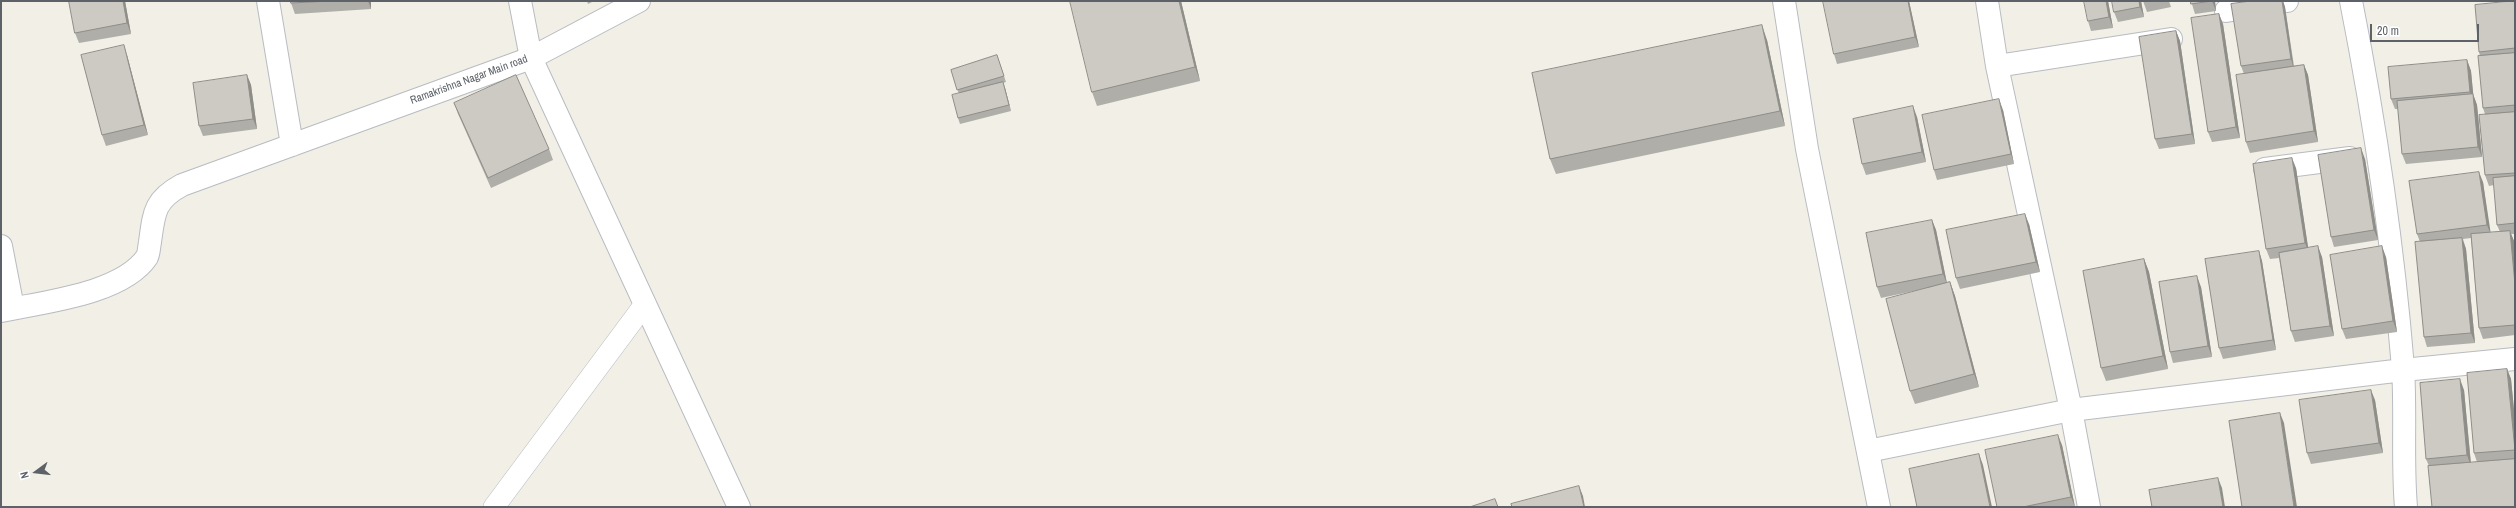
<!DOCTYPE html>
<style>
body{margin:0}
#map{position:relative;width:2516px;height:508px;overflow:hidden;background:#f1efe6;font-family:"Archivo Narrow",sans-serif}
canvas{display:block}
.frame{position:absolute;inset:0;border:2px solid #5d6268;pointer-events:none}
.north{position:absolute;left:16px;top:452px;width:40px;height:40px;-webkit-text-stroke:3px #fff;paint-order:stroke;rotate:255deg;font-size:11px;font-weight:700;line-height:16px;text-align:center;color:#5d6268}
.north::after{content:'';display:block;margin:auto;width:14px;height:18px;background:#5d6268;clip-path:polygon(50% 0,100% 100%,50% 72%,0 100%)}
.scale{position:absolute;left:2370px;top:24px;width:109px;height:18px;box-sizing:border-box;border:2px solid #5d6268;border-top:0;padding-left:5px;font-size:12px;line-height:14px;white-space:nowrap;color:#5d6268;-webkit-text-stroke:3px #fff;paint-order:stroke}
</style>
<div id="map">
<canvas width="2516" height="508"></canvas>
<div class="frame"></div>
<div class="north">N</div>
<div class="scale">20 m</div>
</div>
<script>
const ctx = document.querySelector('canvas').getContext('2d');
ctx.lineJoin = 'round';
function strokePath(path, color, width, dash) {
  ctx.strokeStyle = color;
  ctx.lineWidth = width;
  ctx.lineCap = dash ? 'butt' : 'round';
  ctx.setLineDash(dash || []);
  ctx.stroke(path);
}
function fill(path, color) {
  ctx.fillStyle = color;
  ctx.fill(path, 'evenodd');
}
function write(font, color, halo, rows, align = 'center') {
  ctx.font = font + ' "Archivo Narrow",sans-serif';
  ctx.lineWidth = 3;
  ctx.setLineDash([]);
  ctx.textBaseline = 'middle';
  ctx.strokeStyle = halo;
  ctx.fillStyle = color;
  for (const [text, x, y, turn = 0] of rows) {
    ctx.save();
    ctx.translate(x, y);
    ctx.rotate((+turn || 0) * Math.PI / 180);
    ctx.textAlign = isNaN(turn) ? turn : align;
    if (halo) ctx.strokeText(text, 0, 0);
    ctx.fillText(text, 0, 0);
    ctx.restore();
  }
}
const service = new Path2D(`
 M494 507 645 304`);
const minor = new Path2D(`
 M268 1 292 145
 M520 1 531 58
 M1784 1 1807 149 1879 507
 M1987 1 1997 66 2071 410 2089 507
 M2351 1C2375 122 2393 245 2403 368 2406 414 2402 461 2406 507
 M2226 11 2287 1
 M1997 66 2171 39
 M2265 169 2350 158
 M1 246 13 308
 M1 311C43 302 122 294 147 257 149 253 149 247 150 242 154 213 154 200 182 185L531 58 639 1
 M1868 451 2071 410 2403 370 2515 359`);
const tertiary = new Path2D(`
 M531 58 739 507`);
strokePath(service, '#b8bcc1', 22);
strokePath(minor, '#b8bcc1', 24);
strokePath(tertiary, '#b8bcc1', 24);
strokePath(service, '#fff', 21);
strokePath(minor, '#fff', 22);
strokePath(tertiary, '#fff', 22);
fill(new Path2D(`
 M69 1H125L131 34 79 43 75 33Z
 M291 1H371V9L295 14 291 3Z
 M587 1H594L588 4Z
 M1181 1 1200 81 1097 106 1092 92Z
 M1909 1 1919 47 1837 64 1834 54Z
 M2108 1 2113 28 2091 31 2088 21Z
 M2141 1 2144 17 2118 22 2114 12Z
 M2143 1H2169L2171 7 2147 12Z
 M2191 1H2215L2216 11 2195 14Z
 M2251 1H2283L2285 7 2294 66 2304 65 2308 75 2318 142 2250 153 2246 142 2244 74 2241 66Z
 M2515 1V234H2511L2514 241 2515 252V335L2483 339 2479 328 2471 238 2463 239 2466 249 2475 343 2427 347 2424 337 2420 242 2417 234 2483 182 2490 233 2500 232 2497 225 2494 185 2489 186 2485 175V114L2483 108 2480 56 2479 52Z
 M2219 14 2223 24 2240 138 2212 142 2208 132Z
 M2176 31 2180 41 2195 144 2159 149 2155 139Z
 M1767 40 1785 126 1556 174 1550 159Z
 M127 55 148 135 106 146 102 135Z
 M997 55 1006 82 1003 83 1005 88 1011 111 960 124 958 118 959 94 951 70Z
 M2467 60 2471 71 2473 94 2477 105 2482 157 2406 164 2402 154 2398 109H2395L2391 99Z
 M247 75 251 85 257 129 203 136 199 126Z
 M454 103 549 149 553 160 491 188 458 114Z
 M2003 110 2014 164 1937 180 1934 170Z
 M1917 117 1926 162 1866 175 1862 164Z
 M2365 159 2378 240 2334 247 2331 237Z
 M2296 168 2308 248 2322 257 2334 336 2295 342 2291 331 2279 258 2270 259 2266 249Z
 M1932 220 1936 230 1947 283 1950 282 1955 296 1979 387 1915 404 1910 391 1928 288 1881 298 1877 287Z
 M2029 224 2040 272 1960 289 1956 278Z
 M2259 251 2262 261 2276 350 2223 359 2219 348Z
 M2386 257 2397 332 2346 339 2342 329Z
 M2144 259 2149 272 2168 369 2106 381 2101 368Z
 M2201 287 2212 357 2173 363 2170 352Z
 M2507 369 2511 379 2515 420V507L2429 466 2426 459 2464 390 2471 463 2477 462 2474 453Z
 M2375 400 2383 453 2311 464 2307 453Z
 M2062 445 2075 507H1997Z`), '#afaea8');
fill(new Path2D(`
 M123 1H125L131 34 127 23Z
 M368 1H371V9Z
 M1179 1H1181L1200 81 1195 67Z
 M1908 1H1909L1919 47 1915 37Z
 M2106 1H2108L2113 28 2109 17Z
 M2139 1H2141L2144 17 2140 7Z
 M2212 1H2215L2216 11Z
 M2282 1H2283L2285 7 2294 70 2291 59Z
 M2219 14 2223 24 2240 138 2236 127Z
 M1762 25 1767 40 1785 126 1780 111Z
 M2176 31 2180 41 2195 144 2192 134Z
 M124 45 127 55 148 135 144 125Z
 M2467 60 2471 71 2474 102 2470 92Z
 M2304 65 2308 75 2318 142 2314 131Z
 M247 75 251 85 257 129 253 119Z
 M1003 82 1005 88 1011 111 1009 105Z
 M2473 94 2477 105 2482 157 2478 147Z
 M1999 99 2003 110 2014 164 2011 154Z
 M1913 106 1917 117 1926 162 1922 152Z
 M2361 148 2365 159 2378 240 2374 230Z
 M2292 158 2296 168 2309 253 2305 243Z
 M2479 172 2483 182 2491 235 2487 225Z
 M2025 214 2029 224 2040 272 2036 262Z
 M1932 220 1936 230 1947 284 1943 274Z
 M2510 231 2514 241 2515 252V284Z
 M2462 238 2466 249 2475 343 2471 333Z
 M2318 246 2322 257 2334 336 2330 326Z
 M2382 246 2386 257 2397 332 2393 321Z
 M2259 251 2262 261 2276 350 2273 340Z
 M2144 259 2149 272 2168 369 2163 356Z
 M2197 276 2201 287 2212 357 2208 346Z
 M1950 282 1955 296 1979 387 1974 374Z
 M2507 369 2511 379 2515 420V448Z
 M2460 379 2464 390 2471 466 2467 455Z
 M2371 390 2375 400 2383 453 2379 443Z
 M2280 413 2284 423 2297 507H2294Z
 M2058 435 2062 445 2075 507 2071 497Z
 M1979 454 1983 465 1992 507H1990Z
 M2218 478 2222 488 2225 507H2223Z
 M1579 486 1583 496 1585 507H1584Z`), '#8f8d88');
const building = new Path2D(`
 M69 1H123L127 23 75 33Z
 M291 1H331L291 3Z
 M1070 1H1179L1195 67 1092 92Z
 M1823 1H1908L1915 37 1834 54Z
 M2084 1H2106L2109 17 2088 21Z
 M2112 1H2139L2140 7 2114 12Z
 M2191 1H2212L2191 4Z
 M2251 1H2282L2291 59 2241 66 2231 4Z
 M2515 1V48L2479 52 2475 5Z
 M2219 14 2236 127 2208 132 2191 18Z
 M1762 25 1780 111 1550 159 1532 73Z
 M2176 31 2192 134 2155 139 2139 37Z
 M124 45 144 125 102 135 81 55Z
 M2515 53V105L2483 108 2478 56Z
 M997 55 1004 76 957 90 951 70Z
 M2467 60 2470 92 2391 99 2388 67Z
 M2304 65 2314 131 2246 142 2236 75Z
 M247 75 253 119 199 126 193 83Z
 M516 75 549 149 488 178 454 103Z
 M1003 82 1009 105 958 118 952 95Z
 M2473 94 2478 147 2402 154 2397 101Z
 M1999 99 2011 154 1934 170 1922 115Z
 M1913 106 1922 152 1862 164 1853 119Z
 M2515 112V173L2485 175 2479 115Z
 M2361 148 2374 230 2331 237 2318 155Z
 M2292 158 2305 243 2266 249 2253 164Z
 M2479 172 2487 225 2417 234 2409 181Z
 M2515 176V223L2497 225 2493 178Z
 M2025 214 2036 262 1956 278 1946 230Z
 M1932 220 1943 274 1877 287 1866 233Z
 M2510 231 2515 284V325L2479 328 2471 234Z
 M2462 238 2471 333 2424 337 2415 242Z
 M2318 246 2330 326 2291 331 2279 253Z
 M2382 246 2393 321 2342 329 2330 255Z
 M2259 251 2273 340 2219 348 2205 259Z
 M2144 259 2163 356 2101 368 2083 271Z
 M2197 276 2208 346 2170 352 2159 282Z
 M1950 282 1974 374 1910 391 1886 299Z
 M2507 369 2515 450 2474 453 2467 373Z
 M2460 379 2467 455 2426 459 2420 383Z
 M2371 390 2379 443 2307 453 2299 400Z
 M2280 413 2294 507H2242L2229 421Z
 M2058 435 2071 497 2023 507H1997L1985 450Z
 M1979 454 1990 507H1917L1909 469Z
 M2515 459V507H2432L2428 466Z
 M2218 478 2223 507H2152L2149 490Z
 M1579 486 1584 507H1512L1511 504Z
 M1495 499 1498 507H1470Z`);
fill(building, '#cccac3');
strokePath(building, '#8f8d88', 1);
write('11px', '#5d6268', '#fff', [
 ["Ramakrishna Nagar Main road",469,80,-20]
]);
</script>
